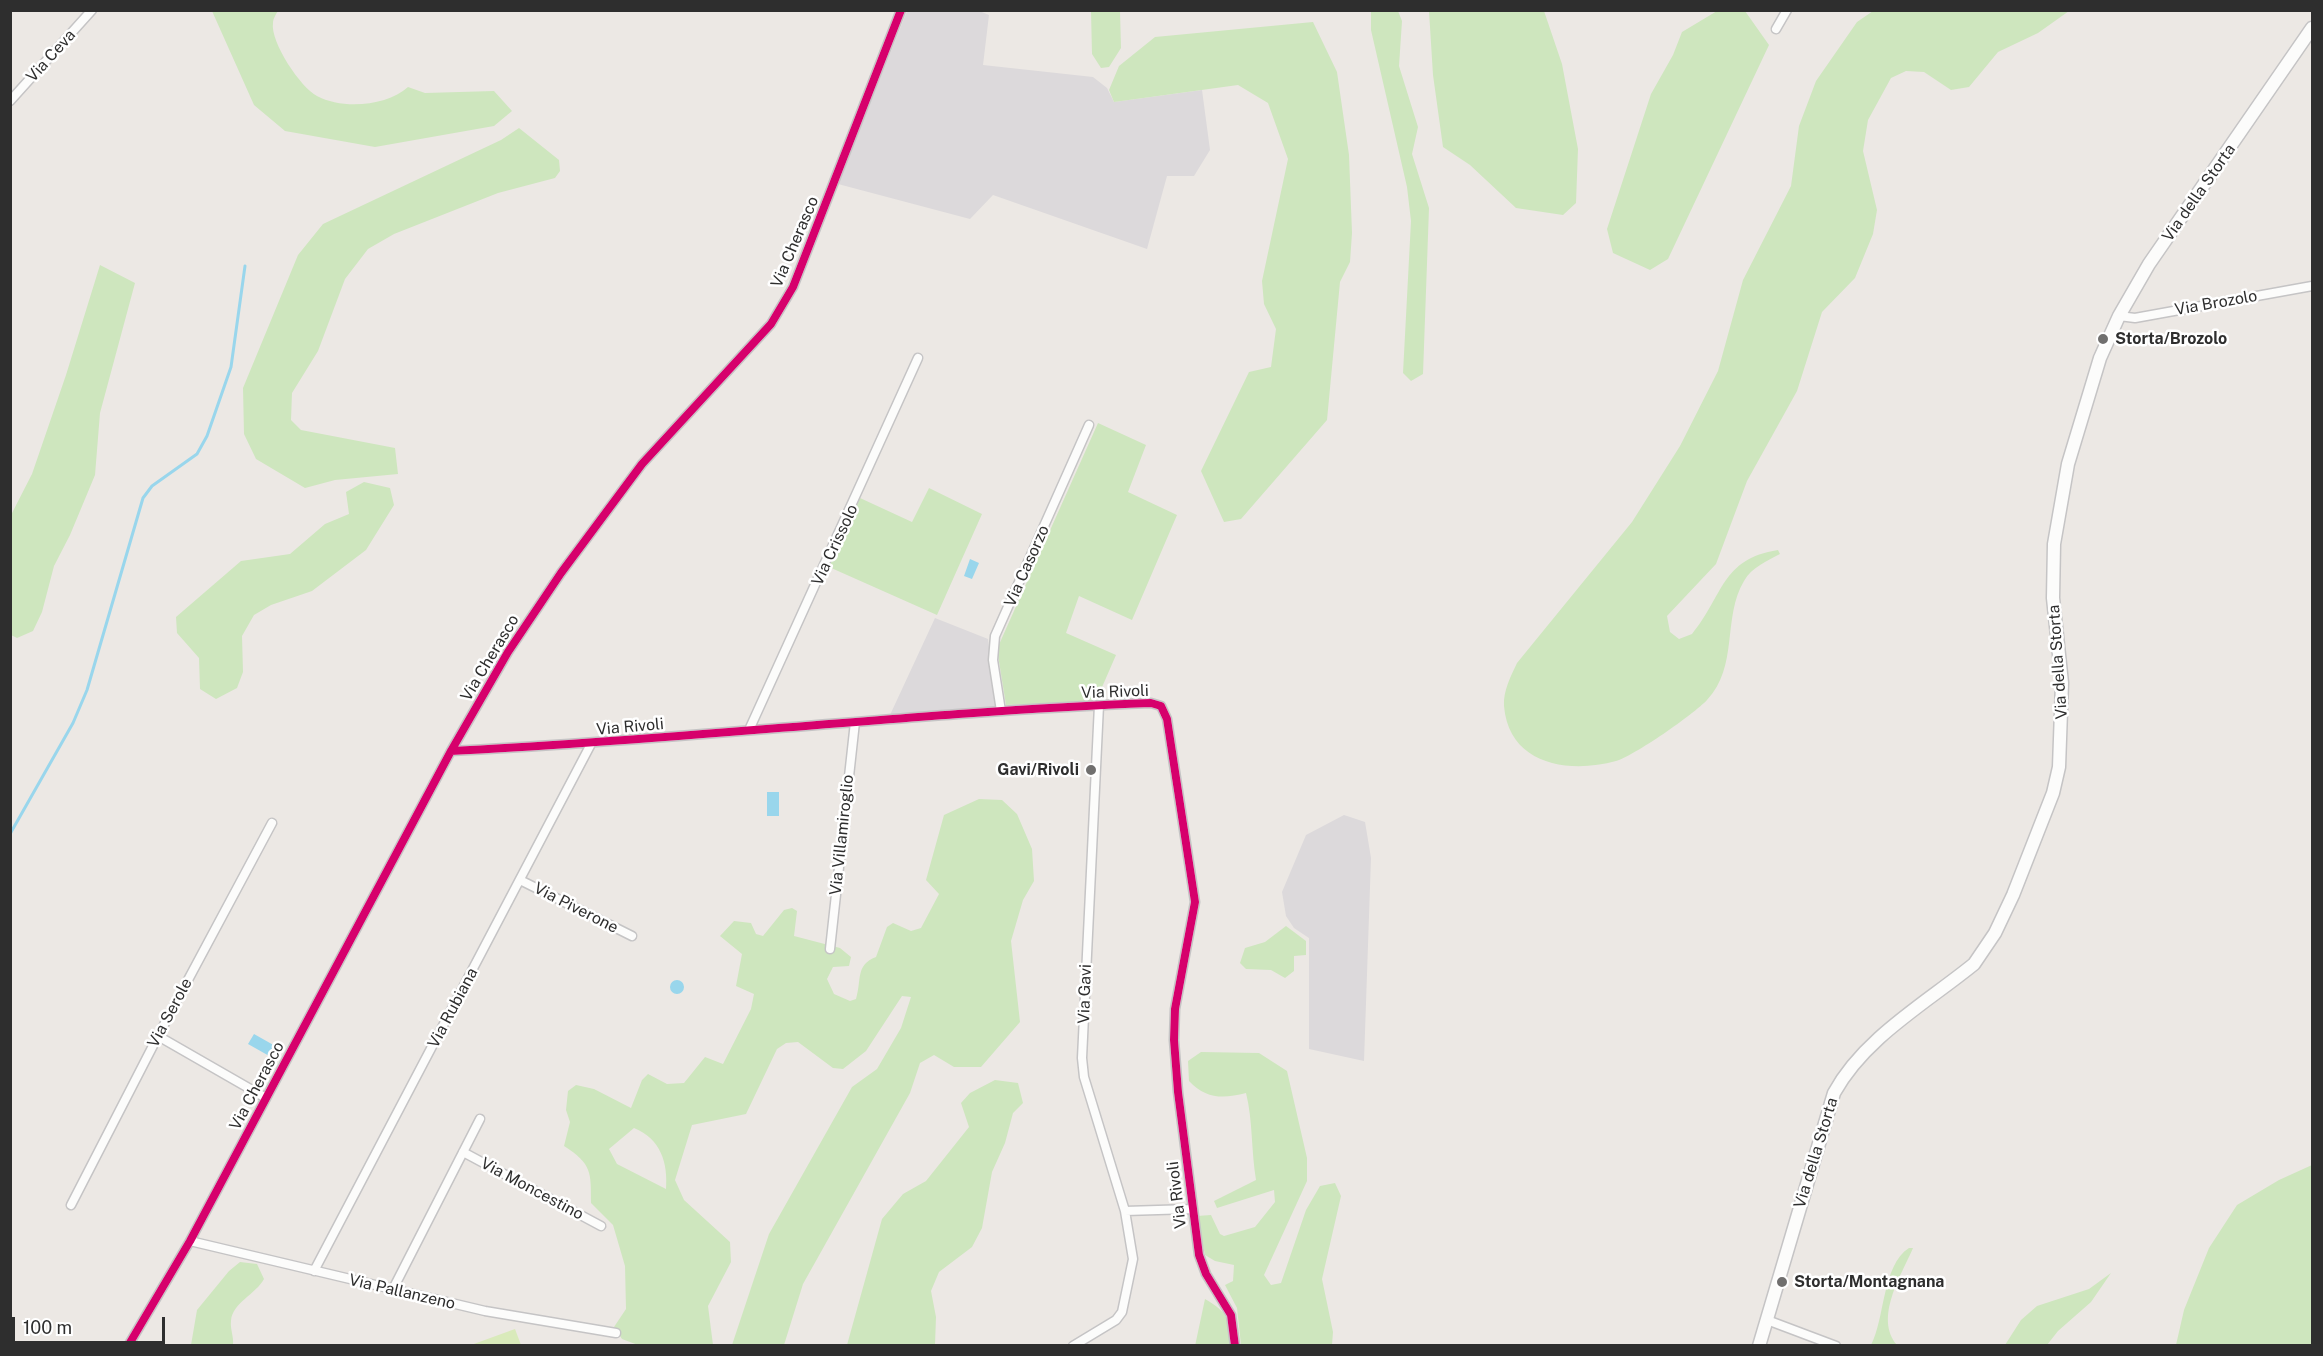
<!DOCTYPE html>
<style>
body{margin:0}
#map{position:relative;width:2323px;height:1356px;overflow:hidden;background:#ece8e4;font-family:"Public Sans",sans-serif}
canvas{display:block}
.frame{position:absolute;inset:0;border:12px solid #2e2e2e;pointer-events:none}
.scale{position:absolute;left:12px;top:1317px;width:153px;height:27px;box-sizing:border-box;border:3px solid #2e2e2e;border-top:0;padding-left:8px;font-size:18px;line-height:21px;white-space:nowrap;color:#2e2e2e;-webkit-text-stroke:4px #fff;paint-order:stroke}
</style>
<div id="map">
<canvas width="2323" height="1356"></canvas>
<div class="frame"></div>
<div class="scale">100 m</div>
</div>
<script>
const ctx = document.querySelector('canvas').getContext('2d');
ctx.lineJoin = 'round';
function fill(path, color) {
  ctx.fillStyle = color;
  ctx.fill(path, 'evenodd');
}
function strokePath(path, color, width, dash) {
  ctx.strokeStyle = color;
  ctx.lineWidth = width;
  ctx.lineCap = dash ? 'butt' : 'round';
  ctx.setLineDash(dash || []);
  ctx.stroke(path);
}
function write(font, color, halo, rows, align = 'center') {
  ctx.font = font + ' "Public Sans",sans-serif';
  ctx.lineWidth = 5;
  ctx.setLineDash([]);
  ctx.textBaseline = 'middle';
  ctx.strokeStyle = halo;
  ctx.fillStyle = color;
  for (const [text, x, y, turn = 0] of rows) {
    ctx.save();
    ctx.translate(x, y);
    ctx.rotate((+turn || 0) * Math.PI / 180);
    ctx.textAlign = isNaN(turn) ? turn : align;
    if (halo) ctx.strokeText(text, 0, 0);
    ctx.fillText(text, 0, 0);
    ctx.restore();
  }
}
fill(new Path2D(`
 M977 10 989 15 983 65 1093 77 1107 88 1114 102 1202 90 1210 150 1194 176H1167L1147 249 993 195 970 219 838 184 907 11Z
 M935 618 988 639 996 707 890 715Z
 M1344 815 1365 822 1371 858 1364 1061 1309 1049V938L1294 928 1286 916 1282 892 1306 835Z`), '#dcd9db');
fill(new Path2D(`
 M1371 10 1398 11 1402 21 1399 66 1418 127 1412 154 1429 208 1423 374 1411 381 1403 373 1411 221 1407 187 1371 30Z
 M212 11H278C276 14 273 19 273 23 270 42 301 88 317 96 343 110 387 106 408 87L425 93 494 91 512 111 494 126 375 147 285 131 254 105Z
 M1091 11H1120L1121 48 1109 67 1101 68 1092 54Z
 M1429 11H1544L1562 64 1578 149 1576 203 1563 215 1516 208 1470 165 1443 147 1433 75Z
 M1717 11H1745L1769 45 1668 259 1650 270 1613 253 1607 229 1651 94 1673 55 1682 32Z
 M1873 11H2069L2038 33 1998 52 1969 87 1951 90 1924 72 1906 71 1891 78 1868 120 1863 151 1877 210 1873 234 1855 278 1822 312 1797 391 1747 481 1716 564 1667 616 1670 632 1679 639 1692 634C1724 595 1721 559 1778 550L1780 554C1767 561 1752 567 1744 581 1722 618 1739 666 1707 700 1694 714 1634 756 1616 761 1569 774 1509 765 1504 706 1503 691 1511 676 1517 663L1632 522 1680 446 1718 371 1743 280 1791 186 1799 126 1816 81 1857 22Z
 M1313 22 1337 72 1349 155 1352 233 1350 262 1340 282 1327 420 1241 519 1224 522 1201 471 1249 372 1271 367 1276 329 1264 304 1262 281 1288 159 1268 103 1238 85 1114 102 1109 90 1119 66 1155 37Z
 M519 128 559 160 560 171 555 178 498 193 394 234 368 249 345 279 318 351 292 393 291 420 301 430 395 448 398 474 335 480 305 488 256 459 244 434 243 388 298 255 323 224 501 140Z
 M100 265 135 283 100 413 95 475 70 535 54 566 42 612 33 631 17 638 11 635V515L32 474 66 375Z
 M1098 423 1146 445 1128 492 1177 515 1132 620 1079 596 1066 633 1116 655 1096 701 1006 705 997 649Z
 M364 482 390 488 394 505 366 550 312 591 271 605 254 615 242 636 243 672 237 688 216 699 200 689 199 658 177 633 176 617 241 561 290 554 325 524 349 514 346 492Z
 M929 488 982 514 937 615 829 567 860 498 912 522Z
 M979 799 1002 800 1017 814 1032 849 1034 881 1023 900 1011 941 1020 1022 981 1067H954L934 1055 920 1063 910 1093 803 1284 784 1345H732L769 1234 852 1087 877 1069 901 1028 911 997 902 996 866 1051 843 1069 833 1068 798 1042 786 1043 777 1049 746 1114 692 1125 675 1180 684 1200 730 1242 731 1262 708 1306 713 1345H638L622 1339 614 1327 626 1309 625 1266 613 1225 591 1203C591 1172 592 1164 564 1146L570 1122 566 1110 568 1091 576 1085 594 1089 631 1108 642 1080 648 1074 667 1084 684 1083 705 1057 723 1064 751 1009 754 994 736 986 742 954 720 936 734 921 751 923 756 934 763 936 784 910 792 908 797 911 794 936 840 948 851 957 849 966 833 967 827 979 834 994 850 1001 856 999C862 980 855 965 876 957L887 927 893 923 911 931 921 928 939 894 926 880 944 815ZM634 1128C661 1139 668 1163 666 1189L617 1164 609 1149Z
 M1286 926 1306 941V955L1294 956V971L1285 978 1271 970 1246 969 1240 963 1245 948 1265 942Z
 M1201 1052 1259 1053 1287 1071 1307 1158V1181L1264 1275 1271 1285 1281 1283 1306 1210 1320 1186 1335 1183 1341 1196 1322 1279 1333 1332 1332 1345H1241L1237 1308 1225 1285 1233 1281 1234 1265 1215 1261 1205 1255 1197 1216 1211 1215 1220 1234 1224 1236 1255 1227 1275 1202 1274 1190 1217 1208 1214 1201 1256 1180C1251 1151 1253 1121 1246 1093 1223 1099 1206 1099 1189 1081L1188 1061Z
 M995 1080 1018 1083 1023 1103 1013 1113 1005 1143 992 1172 982 1228 972 1247 939 1272 931 1291 936 1317 935 1345H847L882 1219 903 1194 926 1181 969 1127 961 1103 970 1093Z
 M2312 1165V1345H2176L2184 1310 2209 1248 2237 1205 2279 1180Z
 M1909 1248H1913C1901 1276 1874 1318 1897 1345H1871C1885 1319 1882 1265 1909 1248Z
 M240 1262 257 1264 264 1279C256 1294 232 1303 231 1321 230 1329 234 1337 233 1345H191L197 1310 229 1271Z
 M2111 1273 2091 1302 2058 1331 2047 1345H2005L2021 1320 2037 1306 2089 1289Z
 M1205 1299C1229 1313 1229 1319 1231 1345L1195 1346Z`), '#cee6be');
fill(new Path2D(`
 M515 1329 521 1345H471Z`), '#d9eabb');
fill(new Path2D(`
 M970 559 979 563 972 579 964 576Z
 M767 792H779V816H767Z
 M670 987a7 7 0 1 1 14 0a7 7 0 1 1-14 0Z
 M254 1034 277 1047 271 1057 248 1044Z`), '#99d6ec');
strokePath(new Path2D(`
 M10 834 73 723 87 690 143 498 152 486 197 454 207 436 231 367 245 266`), '#99d6ec', 3);
const street = new Path2D(`
 M1776 29 1787 10
 M10 101 92 10
 M2119 316 2135 318 2312 286
 M1099 705 1082 1058 1084 1077 1125 1211 1191 1209
 M1001 711 993 660 995 636 1089 425
 M749 730 918 358
 M451 751C685 740 917 712 1151 703L1161 706 1167 719 1195 902 1175 1009 1174 1040 1178 1092 1199 1255 1206 1274 1231 1315 1235 1346
 M520 880 632 936
 M830 949 855 722
 M158 1036 266 1098
 M463 1152 601 1226
 M71 1205 158 1036 272 823
 M190 1241 485 1311 616 1333
 M314 1271 591 744
 M393 1289 480 1119
 M1767 1320 1836 1346
 M128 1346 190 1241 451 751 508 652 561 573 642 464 771 324 793 287 901 10
 M1073 1346 1116 1320 1122 1312 1133 1259 1125 1211`);
const secondary = new Path2D(`
 M1759 1346 1834 1093C1864 1038 1926 1003 1974 964L1995 933 2013 895 2053 793 2059 767 2062 683 2053 598 2054 544 2068 464 2100 358 2119 316 2149 264 2312 28`);
strokePath(street, '#c5c4c5', 11);
strokePath(secondary, '#c5c4c5', 15);
strokePath(street, '#fcfcfb', 8);
strokePath(secondary, '#fcfcfb', 12);
strokePath(new Path2D(`
 M451 751C685 740 917 712 1151 703L1161 706 1167 719 1195 902 1175 1009 1174 1040 1178 1092 1199 1255 1206 1274 1231 1315 1235 1346
 M128 1346 190 1241 451 751 508 652 561 573 642 464 771 324 793 287 901 10`), '#d6006c', 8);
for (const [x, y, r, color] of [
 [2103,339,6,"#706f6e"],
 [1091,770,6,"#706f6e"],
 [1782,1282,6,"#706f6e"]
]) {
  const dot = new Path2D();
  dot.arc(x, y, r, 0, 2 * Math.PI);
  ctx.fillStyle = color;
  ctx.fill(dot);
  strokePath(dot, '#fff', 2);
}
write('16px', '#2e2e2e', '#fff', [
 ["Via Ceva",51,56,-48],
 ["Via della Storta",2199,193,-55],
 ["Via Cherasco",795,242,-67],
 ["Via Brozolo",2216,303,-10],
 ["Via Crissolo",835,545,-65],
 ["Via Casorzo",1027,566,-66],
 ["Via Cherasco",490,658,-59],
 ["Via della Storta",2058,662,-94],
 ["Via Rivoli",1115,692,-2],
 ["Via Rivoli",630,727,-5],
 ["Via Villamiroglio",842,835,-84],
 ["Via Piverone",576,908,27],
 ["Via Gavi",1085,994,-88],
 ["Via Rubiana",453,1008,-62],
 ["Via Serole",170,1013,-62],
 ["Via Cherasco",257,1086,-62],
 ["Via della Storta",1816,1153,-73],
 ["Via Moncestino",532,1189,28],
 ["Via Rivoli",1177,1195,-97],
 ["Via Pallanzeno",402,1292,13]
]);
write('bold 16px', '#2e2e2e', '#fff', [
 ["Storta/Brozolo",2115,339],
 ["Gavi/Rivoli",1079,770,"right"],
 ["Storta/Montagnana",1794,1282]
], 'left');
</script>
